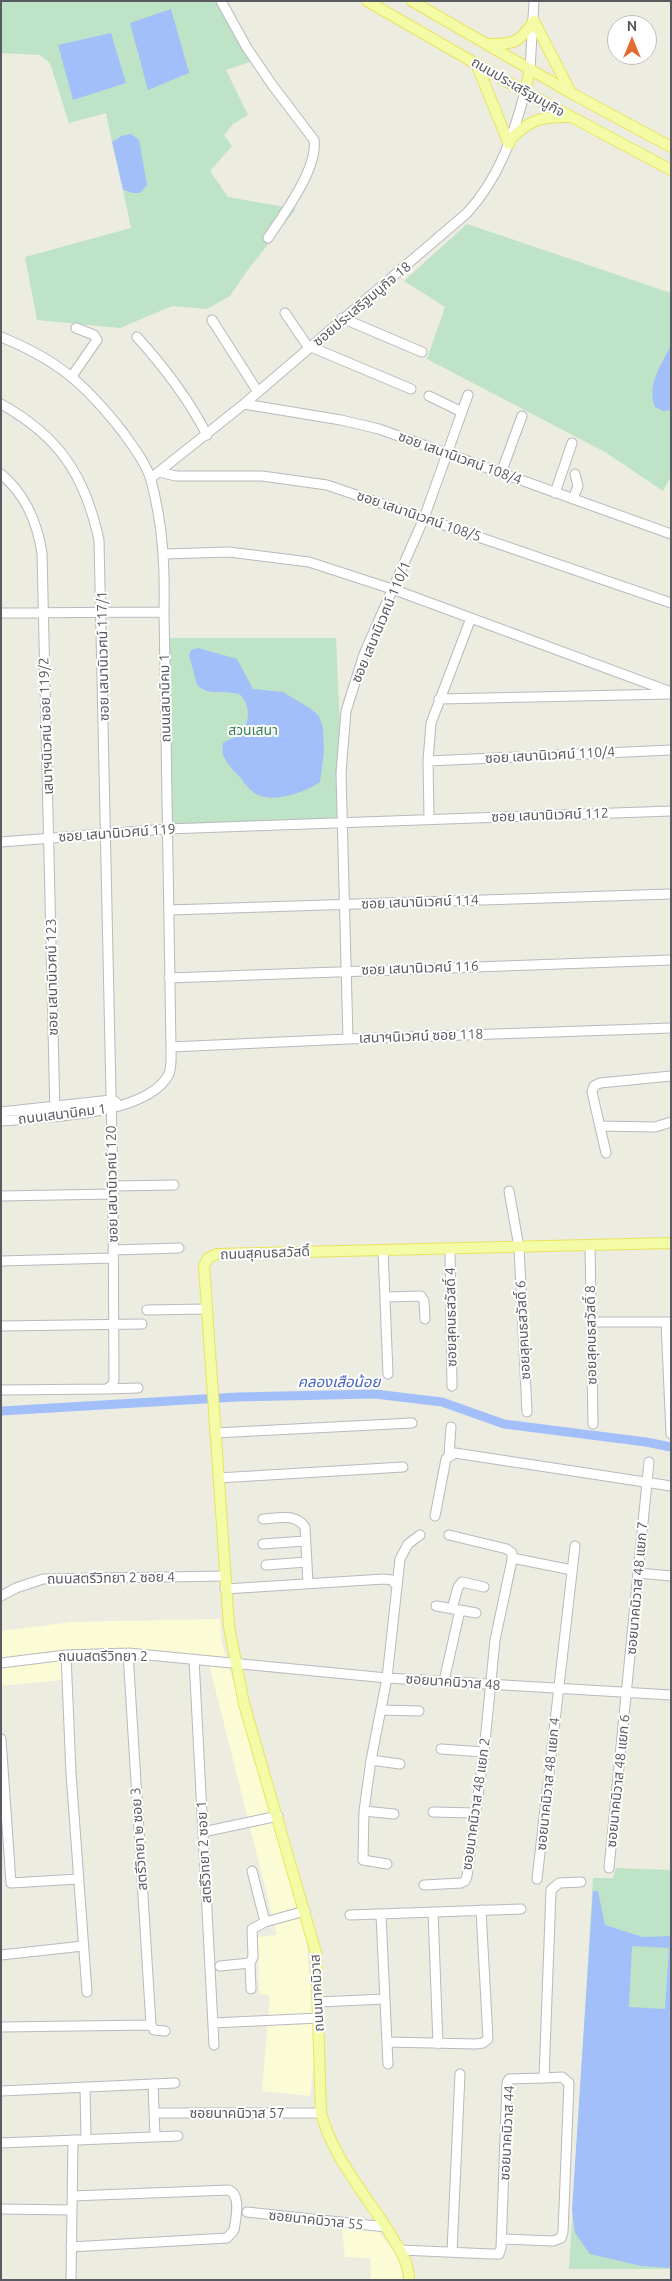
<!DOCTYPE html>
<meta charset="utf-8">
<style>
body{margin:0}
#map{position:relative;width:672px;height:2281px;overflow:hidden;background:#ecece1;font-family:Ubuntu,sans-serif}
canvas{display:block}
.frame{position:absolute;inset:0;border:2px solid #5a5b61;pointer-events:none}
.north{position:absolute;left:607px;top:15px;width:50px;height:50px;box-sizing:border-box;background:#fff;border:1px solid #bdbdc0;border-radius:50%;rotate:0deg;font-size:14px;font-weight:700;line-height:20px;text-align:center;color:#5a5b61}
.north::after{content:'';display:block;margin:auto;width:18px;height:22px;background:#e06b33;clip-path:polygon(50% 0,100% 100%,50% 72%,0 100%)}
</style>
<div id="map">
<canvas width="672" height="2281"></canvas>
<div class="frame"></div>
<div class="north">N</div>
</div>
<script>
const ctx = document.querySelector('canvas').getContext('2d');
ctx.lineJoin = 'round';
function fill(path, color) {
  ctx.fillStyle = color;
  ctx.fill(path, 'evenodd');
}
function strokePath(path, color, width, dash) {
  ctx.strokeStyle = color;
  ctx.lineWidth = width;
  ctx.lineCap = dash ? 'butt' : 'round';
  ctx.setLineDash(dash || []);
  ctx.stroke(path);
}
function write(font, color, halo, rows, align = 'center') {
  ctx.font = font + ' Ubuntu,"Noto Sans Thai",sans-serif';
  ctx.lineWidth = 4;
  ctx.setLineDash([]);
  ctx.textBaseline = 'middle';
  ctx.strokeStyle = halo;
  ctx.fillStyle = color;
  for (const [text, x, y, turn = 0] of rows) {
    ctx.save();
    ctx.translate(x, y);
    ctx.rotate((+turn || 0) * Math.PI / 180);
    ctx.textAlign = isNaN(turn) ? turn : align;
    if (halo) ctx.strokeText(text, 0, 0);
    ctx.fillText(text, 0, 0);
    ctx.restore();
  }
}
fill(new Path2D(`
 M220 1619 222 1643 306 1931 315 2054 310 2096 262 2091 270 1995 259 1994 258 1937 277 1935 209 1664 156 1660H71V1679L1 1686V1631L72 1622Z
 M341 2219 370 2220 397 2256 403 2272V2280H371L370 2258 345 2257Z`), '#fbfcd6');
fill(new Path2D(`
 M1 1H216L250 62 226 70 248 115 233 124 224 135 232 146 210 171 228 197 296 209 247 271 230 296 207 309 172 306 120 328 37 320 25 257 131 228 123 190 132 193 121 136 112 142 106 113 69 123 50 63 40 55 1 53Z
 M467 224 671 293V476L663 491 605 452 427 359 445 307 404 281Z
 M164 638H336L344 821 167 829Z
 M616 1868 671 1870V2269H569L593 1878H613Z`), '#bee3c7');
fill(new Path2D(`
 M171 9 189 73 148 90 130 23Z
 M111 33 126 83 73 100 58 45Z
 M131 134 139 140 147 185 140 193H132L123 190 112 142 121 136Z
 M671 345V410L663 411 655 407C646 385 662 364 671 345Z
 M198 648 237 659 253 689 283 692 311 709 319 716 323 728 324 752 320 782C306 792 275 803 258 795 249 791 243 780 236 773 228 764 220 756 223 743 228 739 233 739 238 736 251 726 251 703 239 694 224 690 208 696 197 685L189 655 191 650Z
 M593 1891H598L605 1925 643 1937 671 1936V2268L641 2266 590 2254 575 2233 572 2209ZM632 1946 669 1948 665 2009 629 2007Z`), '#a3bffa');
strokePath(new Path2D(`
 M1 1411 237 1397 375 1394 442 1402 504 1424 646 1442 671 1447`), '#a3bffa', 9);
const minor = new Path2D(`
 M221 1 247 48 273 86 314 140C318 169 283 215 268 238
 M530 69 534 1
 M285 313 309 348
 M342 318 422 352
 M212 320 258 392
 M1 337C58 360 85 384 122 431 132 445 146 463 151 480 163 526 165 565 164 612L171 1047C171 1056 172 1066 169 1074 148 1116 44 1117 1 1121
 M137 337C165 368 188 398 207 435
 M311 347 411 389
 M72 376 97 340 94 335 76 328
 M429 396 462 412
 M1 404C60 437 85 476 99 540L113 1186 114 1380 112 1386 106 1389 1 1390
 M244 404 341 420 379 429 671 534
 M159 472 176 476H262L327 485 671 603
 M501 473 522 416
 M1 474C26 495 37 522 42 553L55 1115
 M151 478 244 404 467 213C499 178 513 137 525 92
 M555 493 572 443
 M573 499 578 486 575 474
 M165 554 229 552 309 562 395 590 671 692
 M1 613 164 612
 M439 699 671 694
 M428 761 671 750
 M429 818 428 761 431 723 471 618
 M1 842 167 829 671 811
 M169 910 671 894
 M169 978 671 960
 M348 1039 341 773 346 711 364 654 424 518 468 395
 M171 1047 348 1039 671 1028
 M1 1112 111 1100 116 1102
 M600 1126 655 1127 671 1122
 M606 1153 592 1092 594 1086 600 1083 671 1076
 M113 1186 174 1185
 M509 1191 519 1247 527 1412
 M1 1196 113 1194
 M590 1245 593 1424
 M450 1249 452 1386
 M113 1250 179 1248
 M383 1250 388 1374
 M1 1261 113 1258
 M385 1297 421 1296 424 1301 425 1319
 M147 1310 206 1309
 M591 1322H671
 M666 1322 671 1434
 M1 1326 142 1324
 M106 1389 138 1388
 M215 1433 412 1423
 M449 1455 451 1427
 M218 1478 403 1467
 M435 1516 446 1459 455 1453 671 1486
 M263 1519C279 1518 295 1513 305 1527L308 1583
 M263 1544 305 1541
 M512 1558 572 1570
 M266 1565 307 1562
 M638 1573 671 1576
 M225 1589 384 1579 392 1580 396 1585
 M1 1596 16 1588 43 1579 225 1576
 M436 1606 460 1610 444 1681
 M452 1609 458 1587 462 1582 484 1587
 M460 1610 476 1613
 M128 1653 151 2025
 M66 1655 71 1773 87 1992
 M194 1659 214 2045
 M1 1663 66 1655 128 1653 387 1678 671 1695
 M381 1710 419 1711
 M1 1739 11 1883 78 1879
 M441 1749 484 1752
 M371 1760 400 1764
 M364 1811 394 1814
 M433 1812 474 1813
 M203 1832 278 1816
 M387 1864 363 1860 364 1811 371 1760 387 1678 400 1559 408 1544 420 1535
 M609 1868 649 1462
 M537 1879 575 1546
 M424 1885 461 1883 465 1881 467 1876 484 1752 495 1640 512 1560V1553L507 1549 449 1535
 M433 1912 438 2044
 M350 1915 521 1909
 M381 1915 388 2064
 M265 1922 305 1911
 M1 1955 83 1946
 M220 1966 250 1963
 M251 1989 250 1963 253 1957 252 1929 265 1922 252 1871
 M318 2002 385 1999
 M213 2023 319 2018
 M151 2025 154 2030 165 2031
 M1 2027 151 2025
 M387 2042 476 2044 483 2043 488 2039 481 1910
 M153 2084 155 2136
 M85 2087 86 2139
 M1 2091 175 2083
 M154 2113H321
 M1 2143 178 2136
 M1 2209 71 2210
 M247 2212 386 2227
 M503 2239 553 2241 561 2238 563 2232 569 2083 562 2077 544 2078
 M71 2247 227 2238 234 2230C236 2218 241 2195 229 2190L72 2196
 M401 2250 491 2254H499L501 2248 507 2083 509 2079 544 2078 551 1890 559 1883 581 1882
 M452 2252 460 2074
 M71 2280 73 2140`);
const major = new Path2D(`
 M367 1 525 92 671 170
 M412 1 571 93 671 147
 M534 21 570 91
 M490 44C515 45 520 41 534 21
 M476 63 509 144
 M525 92 530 69
 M512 138C529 120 543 116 567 117
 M409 2280C409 2260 396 2244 386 2227 363 2192 332 2155 321 2113L316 1953 244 1704 229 1626 204 1266 208 1258 217 1254 671 1243`);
strokePath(minor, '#b9b9bf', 11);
strokePath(major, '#eae45c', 12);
strokePath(minor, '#fff', 9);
strokePath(major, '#f4fba7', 10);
write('14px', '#5a5b61', '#fff', [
 ["ถนนประเสริฐมนูกิจ",518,87,30],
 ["ซอยประเสริฐมนูกิจ 18",362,304,-40],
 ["ซอย เสนานิเวศน์ 108/4",460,458,20],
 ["ซอย เสนานิเวศน์ 108/5",419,516,19],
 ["ซอย เสนานิเวศน์ 110/1",381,622,-67],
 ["ซอย เสนานิเวศน์ 117/1",103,656,-91],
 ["ถนนเสนานิคม 1",165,698,-91],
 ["เสนาฯนิเวศน์ ซอย 119/2",46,726,-92],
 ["ซอย เสนานิเวศน์ 110/4",550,755,-3],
 ["ซอย เสนานิเวศน์ 112",550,815,-2],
 ["ซอย เสนานิเวศน์ 119",117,833,-4],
 ["ซอย เสนานิเวศน์ 114",420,902,-2],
 ["ซอย เสนานิเวศน์ 116",420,968,-2],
 ["ซอย เสนานิเวศน์ 123",52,977,-91],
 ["เสนาฯนิเวศน์ ซอย 118",421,1036,-2],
 ["ถนนเสนานิคม 1",62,1114,-7],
 ["ซอย เสนานิเวศน์ 120",112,1184,-91],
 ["ถนนสุคนธสวัสดิ์",265,1253,-2],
 ["ซอยสุคนธสวัสดิ์ 4",451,1317,-91],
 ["ซอยสุคนธสวัสดิ์ 6",523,1330,-93],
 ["ซอยสุคนธสวัสดิ์ 8",591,1335,-91],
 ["ถนนสตรีวิทยา 2 ซอย 4",111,1578,-1],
 ["ซอยนาคนิวาส 48 แยก 7",637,1588,-85],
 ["ถนนสตรีวิทยา 2",103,1656],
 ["ซอยนาคนิวาส 48",453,1682,4],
 ["ซอยนาคนิวาส 48 แยก 6",618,1781,-84],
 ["ซอยนาคนิวาส 48 แยก 4",548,1784,-84],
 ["ซอยนาคนิวาส 48 แยก 2",476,1804,-82],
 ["สตรีวิทยา ๒ ซอย 3",139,1839,-94],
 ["สตรีวิทยา 2 ซอย 1",204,1852,-93],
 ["ถนนนาคนิวาส",317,1993,-93],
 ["ซอยนาคนิวาส 57",237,2113],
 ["ซอยนาคนิวาส 44",507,2133,-87],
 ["ซอยนาคนิวาส 55",316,2220,6]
]);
write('14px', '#38814e', '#fff', [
 ["สวนเสนา",253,730]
]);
write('italic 15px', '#4764bc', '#fff', [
 ["คลองเสือน้อย",339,1382]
]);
</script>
